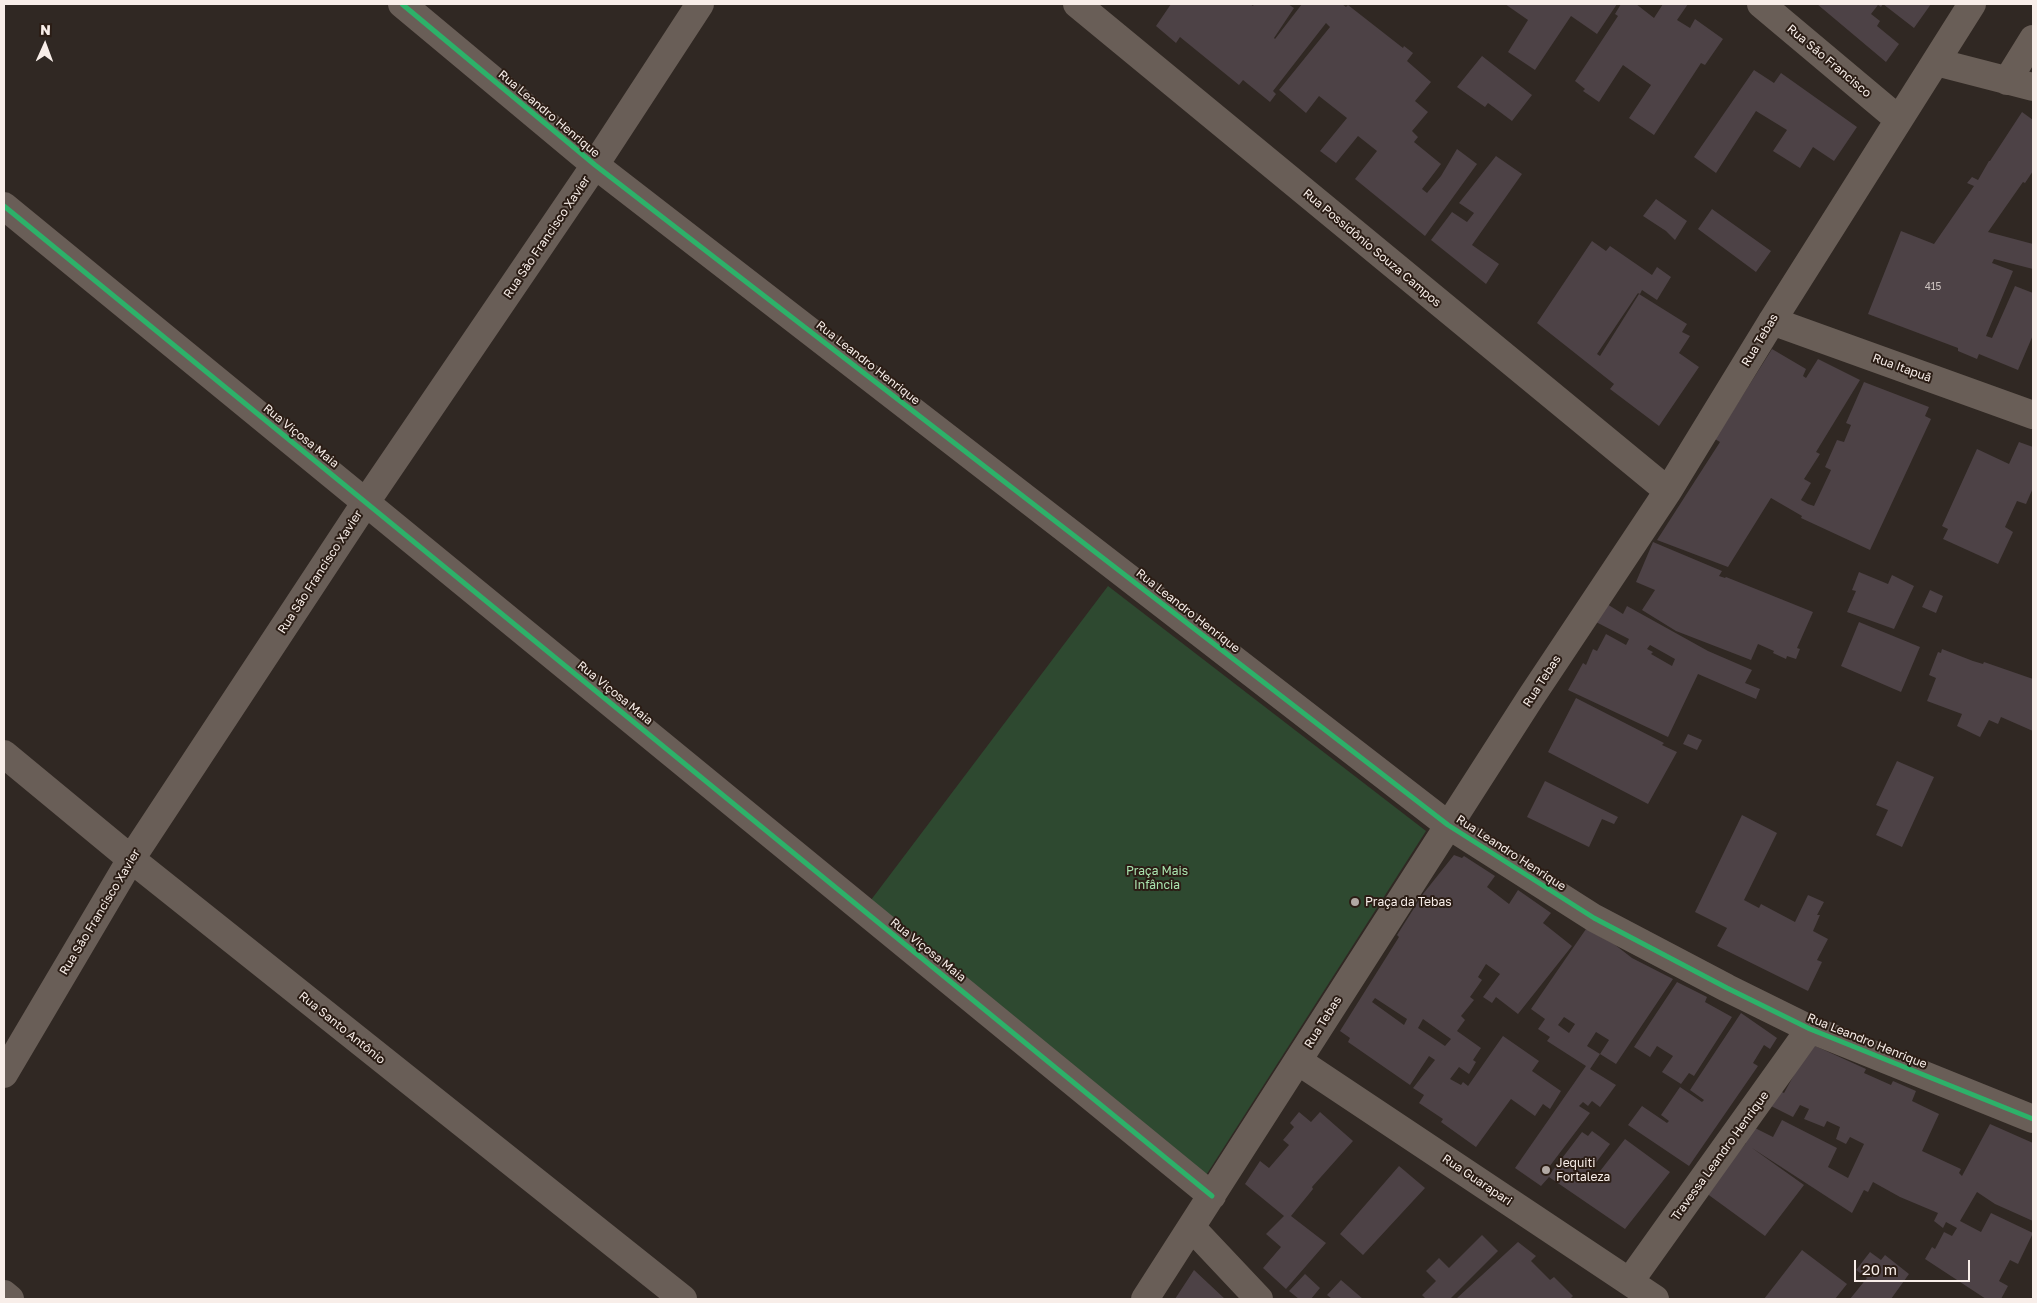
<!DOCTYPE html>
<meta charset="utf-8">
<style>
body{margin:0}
#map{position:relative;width:2037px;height:1303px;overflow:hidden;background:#302823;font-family:"Golos Text",sans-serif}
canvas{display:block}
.frame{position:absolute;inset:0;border:5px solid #f8eee9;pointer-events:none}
.north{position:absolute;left:20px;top:20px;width:50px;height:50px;-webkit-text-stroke:4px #2b1d15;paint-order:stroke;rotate:2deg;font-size:14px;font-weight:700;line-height:20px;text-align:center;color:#f8eee9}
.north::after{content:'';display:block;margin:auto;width:18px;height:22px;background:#f8eee9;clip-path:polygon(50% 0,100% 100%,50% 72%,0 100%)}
.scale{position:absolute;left:1854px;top:1260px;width:116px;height:22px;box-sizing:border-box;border:2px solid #f8eee9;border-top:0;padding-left:6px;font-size:15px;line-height:18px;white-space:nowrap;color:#f8eee9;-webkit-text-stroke:4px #2b1d15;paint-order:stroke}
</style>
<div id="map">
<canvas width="2037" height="1303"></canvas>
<div class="frame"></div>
<div class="north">N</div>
<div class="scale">20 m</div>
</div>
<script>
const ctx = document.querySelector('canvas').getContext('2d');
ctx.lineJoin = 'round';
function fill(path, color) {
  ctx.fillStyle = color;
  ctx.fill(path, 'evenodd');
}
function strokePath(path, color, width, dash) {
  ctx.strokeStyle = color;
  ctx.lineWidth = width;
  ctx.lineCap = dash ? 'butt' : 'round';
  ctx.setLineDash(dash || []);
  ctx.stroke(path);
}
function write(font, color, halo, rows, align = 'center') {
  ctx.font = font + ' "Golos Text",sans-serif';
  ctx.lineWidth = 4;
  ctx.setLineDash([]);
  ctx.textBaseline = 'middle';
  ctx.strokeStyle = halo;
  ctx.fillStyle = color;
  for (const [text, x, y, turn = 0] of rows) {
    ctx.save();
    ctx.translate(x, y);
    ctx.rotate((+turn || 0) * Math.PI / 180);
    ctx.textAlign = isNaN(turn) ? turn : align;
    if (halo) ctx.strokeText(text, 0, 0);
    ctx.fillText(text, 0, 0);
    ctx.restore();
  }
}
fill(new Path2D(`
 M1108 586 1426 831 1203 1180 871 900Z`), '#2e4930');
fill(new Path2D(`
 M1171 4H1250L1253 6 1254 4H1288L1294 8 1274 38 1275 39 1302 4H1342L1346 7 1348 5 1403 48 1404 46 1413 53 1407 61 1431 82 1415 101 1428 112 1412 131 1418 137 1414 142 1441 164 1422 189 1427 193 1441 176 1457 149 1477 164 1425 236 1355 179 1377 151 1358 136 1336 163 1320 151 1347 118 1319 96 1306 113 1279 90 1330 27 1326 23 1273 91 1276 94 1270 102 1243 80 1239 85 1180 37 1176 43 1156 26Z
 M1505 4H1617L1597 34 1571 16 1535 70 1508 52 1528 20Z
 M1621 4H1636L1654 18 1663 4H1688L1677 20 1690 28 1695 19 1723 39 1705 65 1701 63 1654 135 1629 118 1651 85 1623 65 1599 102 1583 91 1585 89 1575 81 1618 16 1615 14Z
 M1817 4H1931L1914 28 1883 4 1881 7 1878 5 1871 14 1880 21 1877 26 1899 44 1886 62Z
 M1482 56 1532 95 1512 121 1488 103 1485 107 1457 87Z
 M1754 70 1774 83 1781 73 1857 127 1834 161 1813 147 1800 168 1773 151 1787 130 1756 111 1716 173 1694 157Z
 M2022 112 2033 120V171L2025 183 2023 182 1988 232 2033 244V269L1994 259 1992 263 2013 271 1986 336 1992 338 2015 286 2033 293V335L2018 370 1979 354 1977 359 1958 351V348L1868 314 1901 231 1934 244 1974 186 1967 183 1972 177 1978 180 1989 161H1990Z
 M1496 156 1522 174 1472 245 1499 264 1486 284 1431 240 1452 212 1467 222 1474 213 1459 203Z
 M1656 199 1687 221 1675 240 1666 231 1643 216Z
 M1712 209 1771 251 1756 272 1698 229Z
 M1592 241 1606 251 1610 246 1652 275 1657 267 1671 277 1657 300 1642 290 1640 294 1636 292 1638 293 1597 354 1600 356 1639 294 1687 324 1682 332 1690 336 1679 353 1699 367 1659 426 1610 389 1614 384 1537 323Z
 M1772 349 1806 369 1803 376 1806 378 1818 359 1860 380 1816 452 1820 454 1804 479 1811 483 1801 500 1808 504 1814 506 1831 470 1825 467 1837 440 1844 442 1851 425 1846 423 1864 382 1929 407 1925 416 1931 419 1870 550 1801 518 1802 516 1771 498 1728 567 1657 540 1720 442 1715 439Z
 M2019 442 2033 447V488L2026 504 2017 501 2005 527 2013 532 1998 564 1943 539 1948 529 1942 526 1977 449 2009 464Z
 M1653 542 1722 571 1719 576 1725 578 1726 577 1813 612 1797 648 1800 649 1796 659 1787 656 1786 659 1773 653 1774 651 1758 644 1751 660 1676 631 1642 610 1655 590 1636 582Z
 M1859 572 1888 584 1892 575 1914 586 1894 629 1847 612 1856 591 1852 590Z
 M1930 590 1943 596 1936 613 1922 607Z
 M1607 604 1623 614 1627 606 1708 651 1752 670 1745 683 1760 689 1756 699 1698 674 1668 737 1568 690 1583 663 1586 665 1593 649 1597 651 1606 634 1626 645 1629 639 1596 622ZM1650 645 1675 659 1672 666 1651 654 1653 652 1647 649Z
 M1859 622 1920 647 1901 692 1841 666Z
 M1942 649 1973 661 1983 664 1984 662 2033 679V731L2001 717 1998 724 1989 720 1980 737 1957 726 1962 714 1927 701 1936 678 1929 675 1938 652 1941 653Z
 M1576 698 1664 743 1662 745 1677 752 1648 804 1548 752Z
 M1688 734 1702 740 1697 750 1683 744Z
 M1897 761 1934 777 1902 847 1876 835 1888 810 1876 805Z
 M1545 781 1618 817 1614 824 1602 819 1589 847 1527 817Z
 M1742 815 1777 833 1744 900 1759 908 1761 904 1795 922 1808 895 1824 902 1817 915H1820L1813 931 1828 939 1817 960 1822 962 1808 991 1717 946 1727 928 1695 912Z
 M1454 855 1462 858 1464 856 1495 876 1487 887 1509 904 1518 890 1551 913 1543 923 1572 946 1518 1014 1496 997 1492 1003 1483 997 1500 974 1486 964 1478 977 1482 980 1470 997 1474 1000 1461 1016 1465 1020 1457 1031 1481 1048 1473 1060 1476 1062 1469 1074 1459 1067 1450 1079 1461 1085 1463 1082 1468 1086 1503 1036 1539 1061 1532 1071 1561 1091 1550 1109 1543 1104 1535 1116 1511 1099 1476 1147 1441 1122 1443 1119 1419 1103 1424 1095 1413 1088 1435 1060 1429 1056 1410 1085 1348 1042 1350 1038 1340 1031 1399 937 1397 935 1423 894ZM1375 998 1407 1019 1404 1025 1372 1002ZM1423 1019 1451 1039 1445 1046 1418 1028Z
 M1586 929 1614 944 1632 958 1673 979 1616 1064 1600 1054 1609 1040 1596 1032 1587 1046 1600 1054 1590 1069 1616 1085 1600 1107 1592 1101 1588 1106 1583 1102 1579 1106 1590 1113 1546 1171 1550 1174 1582 1132 1588 1136 1592 1131 1610 1144 1586 1176 1588 1178 1593 1172 1597 1175 1625 1139 1670 1172 1625 1229 1549 1177 1541 1186 1515 1168 1586 1066 1547 1041 1550 1037 1538 1029 1545 1019 1531 1009ZM1564 1017 1575 1024 1569 1033 1558 1025Z
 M1677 982 1707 997 1705 1002 1732 1017 1694 1076 1689 1073 1681 1084 1662 1072 1673 1056 1657 1046 1650 1057 1634 1047Z
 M1741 1013 1777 1038 1770 1049 1764 1045 1753 1063 1758 1066 1689 1166 1628 1125 1642 1106 1667 1123 1669 1121 1661 1115 1680 1087 1702 1102 1704 1100 1690 1090Z
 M1811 1044 1866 1069 1864 1073 1891 1085 1893 1081 1916 1091 1912 1101 1939 1114 1922 1151 1961 1169 1959 1173 1962 1176 1990 1124 2033 1143V1221L1995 1204 1977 1192 1960 1221 1981 1232 1991 1213 2033 1233 2018 1264 2010 1260 1999 1281 2008 1286 2001 1299H1986L1925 1259 1932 1247 1935 1249 1944 1232 1952 1236 1957 1228 1946 1222 1943 1228 1934 1221 1938 1213 1900 1197 1873 1182 1868 1192 1864 1190 1852 1213 1752 1148 1804 1185 1765 1236 1706 1193 1746 1143 1741 1139 1751 1126 1773 1137 1782 1120 1837 1148 1828 1167 1848 1178 1864 1144 1850 1137 1846 1144 1836 1139 1840 1127 1827 1121 1824 1127 1804 1119 1809 1109 1800 1105 1793 1117 1769 1105 1778 1090 1784 1093Z
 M1299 1112 1311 1122 1320 1112 1353 1141 1312 1187 1313 1189 1291 1216 1326 1243 1286 1289 1263 1268 1281 1247 1266 1234 1284 1216 1245 1184 1260 1161 1269 1168 1289 1145 1283 1140 1294 1127 1290 1123Z
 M1399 1166 1425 1188 1363 1255 1340 1234Z
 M1482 1235 1498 1251 1450 1299H1426L1422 1295 1436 1281 1426 1271 1439 1258 1449 1268Z
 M1518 1242 1536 1256 1531 1261 1550 1280 1554 1277 1573 1296 1570 1299H1456Z
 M1802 1250 1847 1284 1835 1299H1764Z
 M1870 1252 1881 1260 1885 1255 1909 1274 1891 1299H1850L1867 1278 1856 1270Z
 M1194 1270 1225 1299H1175Z
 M1305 1274 1320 1288 1311 1299H1299L1289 1291Z
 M1341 1280 1363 1299H1332L1327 1295Z`), '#4d4246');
strokePath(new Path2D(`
 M402 4 595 165 1448 825 1594 918 1727 988 1810 1029 2033 1119
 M1077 4 1668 491
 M1761 4 1898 119
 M1936 62 2033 87
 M2007 81 2033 39
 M4 206 1212 1196
 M1772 321 2033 415
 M4 754 131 859 683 1299
 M1298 1061 1655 1299
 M4 1074 131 859 366 502 595 165 700 4
 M1192 1228 1259 1299
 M1630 1281 1810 1029
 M1145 1299 1531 697 1668 491 1772 321 1972 4`), '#695e57', 28);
strokePath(new Path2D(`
 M4 1294 10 1299`), '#695e57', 28);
strokePath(new Path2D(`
 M402 4 595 165 1448 825 1594 918 1727 988 1810 1029 2033 1119
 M4 206 1212 1196`), '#2db169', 5);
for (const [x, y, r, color] of [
 [1355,902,5,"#b2a9a4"],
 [1546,1170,5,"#b2a9a4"]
]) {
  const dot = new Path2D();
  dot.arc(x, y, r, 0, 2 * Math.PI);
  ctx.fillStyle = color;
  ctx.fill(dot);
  strokePath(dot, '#2b1d15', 2);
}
write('10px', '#cdc3c0', null, [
 ["415",1933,287]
]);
write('12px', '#f8eee9', '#2b1d15', [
 ["Rua São Francisco",1829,61,40],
 ["Rua Leandro Henrique",549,114,40],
 ["Rua São Francisco Xavier",547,237,-56],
 ["Rua Possidônio Souza Campos",1372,248,40],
 ["Rua Tebas",1760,340,-59],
 ["Rua Leandro Henrique",868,363,38],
 ["Rua Itapuã",1902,368,20],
 ["Rua Viçosa Maia",301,436,39],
 ["Rua São Francisco Xavier",320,572,-57],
 ["Rua Leandro Henrique",1188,611,38],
 ["Rua Tebas",1542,681,-57],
 ["Rua Viçosa Maia",615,693,39],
 ["Rua Leandro Henrique",1511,853,33],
 ["Rua São Francisco Xavier",100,912,-59],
 ["Rua Viçosa Maia",928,950,39],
 ["Rua Tebas",1323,1022,-58],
 ["Rua Santo Antônio",342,1028,39],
 ["Rua Leandro Henrique",1867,1041,22],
 ["Travessa Leandro Henrique",1720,1156,-54],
 ["Rua Guarapari",1477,1180,34]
]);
write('12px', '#aae4af', '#2b1d15', [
 ["Praça Mais",1157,871],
 ["Infância",1157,885]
]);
write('12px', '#f8eee9', '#2b1d15', [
 ["Praça da Tebas",1365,902],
 ["Jequiti",1556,1163],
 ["Fortaleza",1556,1177]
], 'left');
</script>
